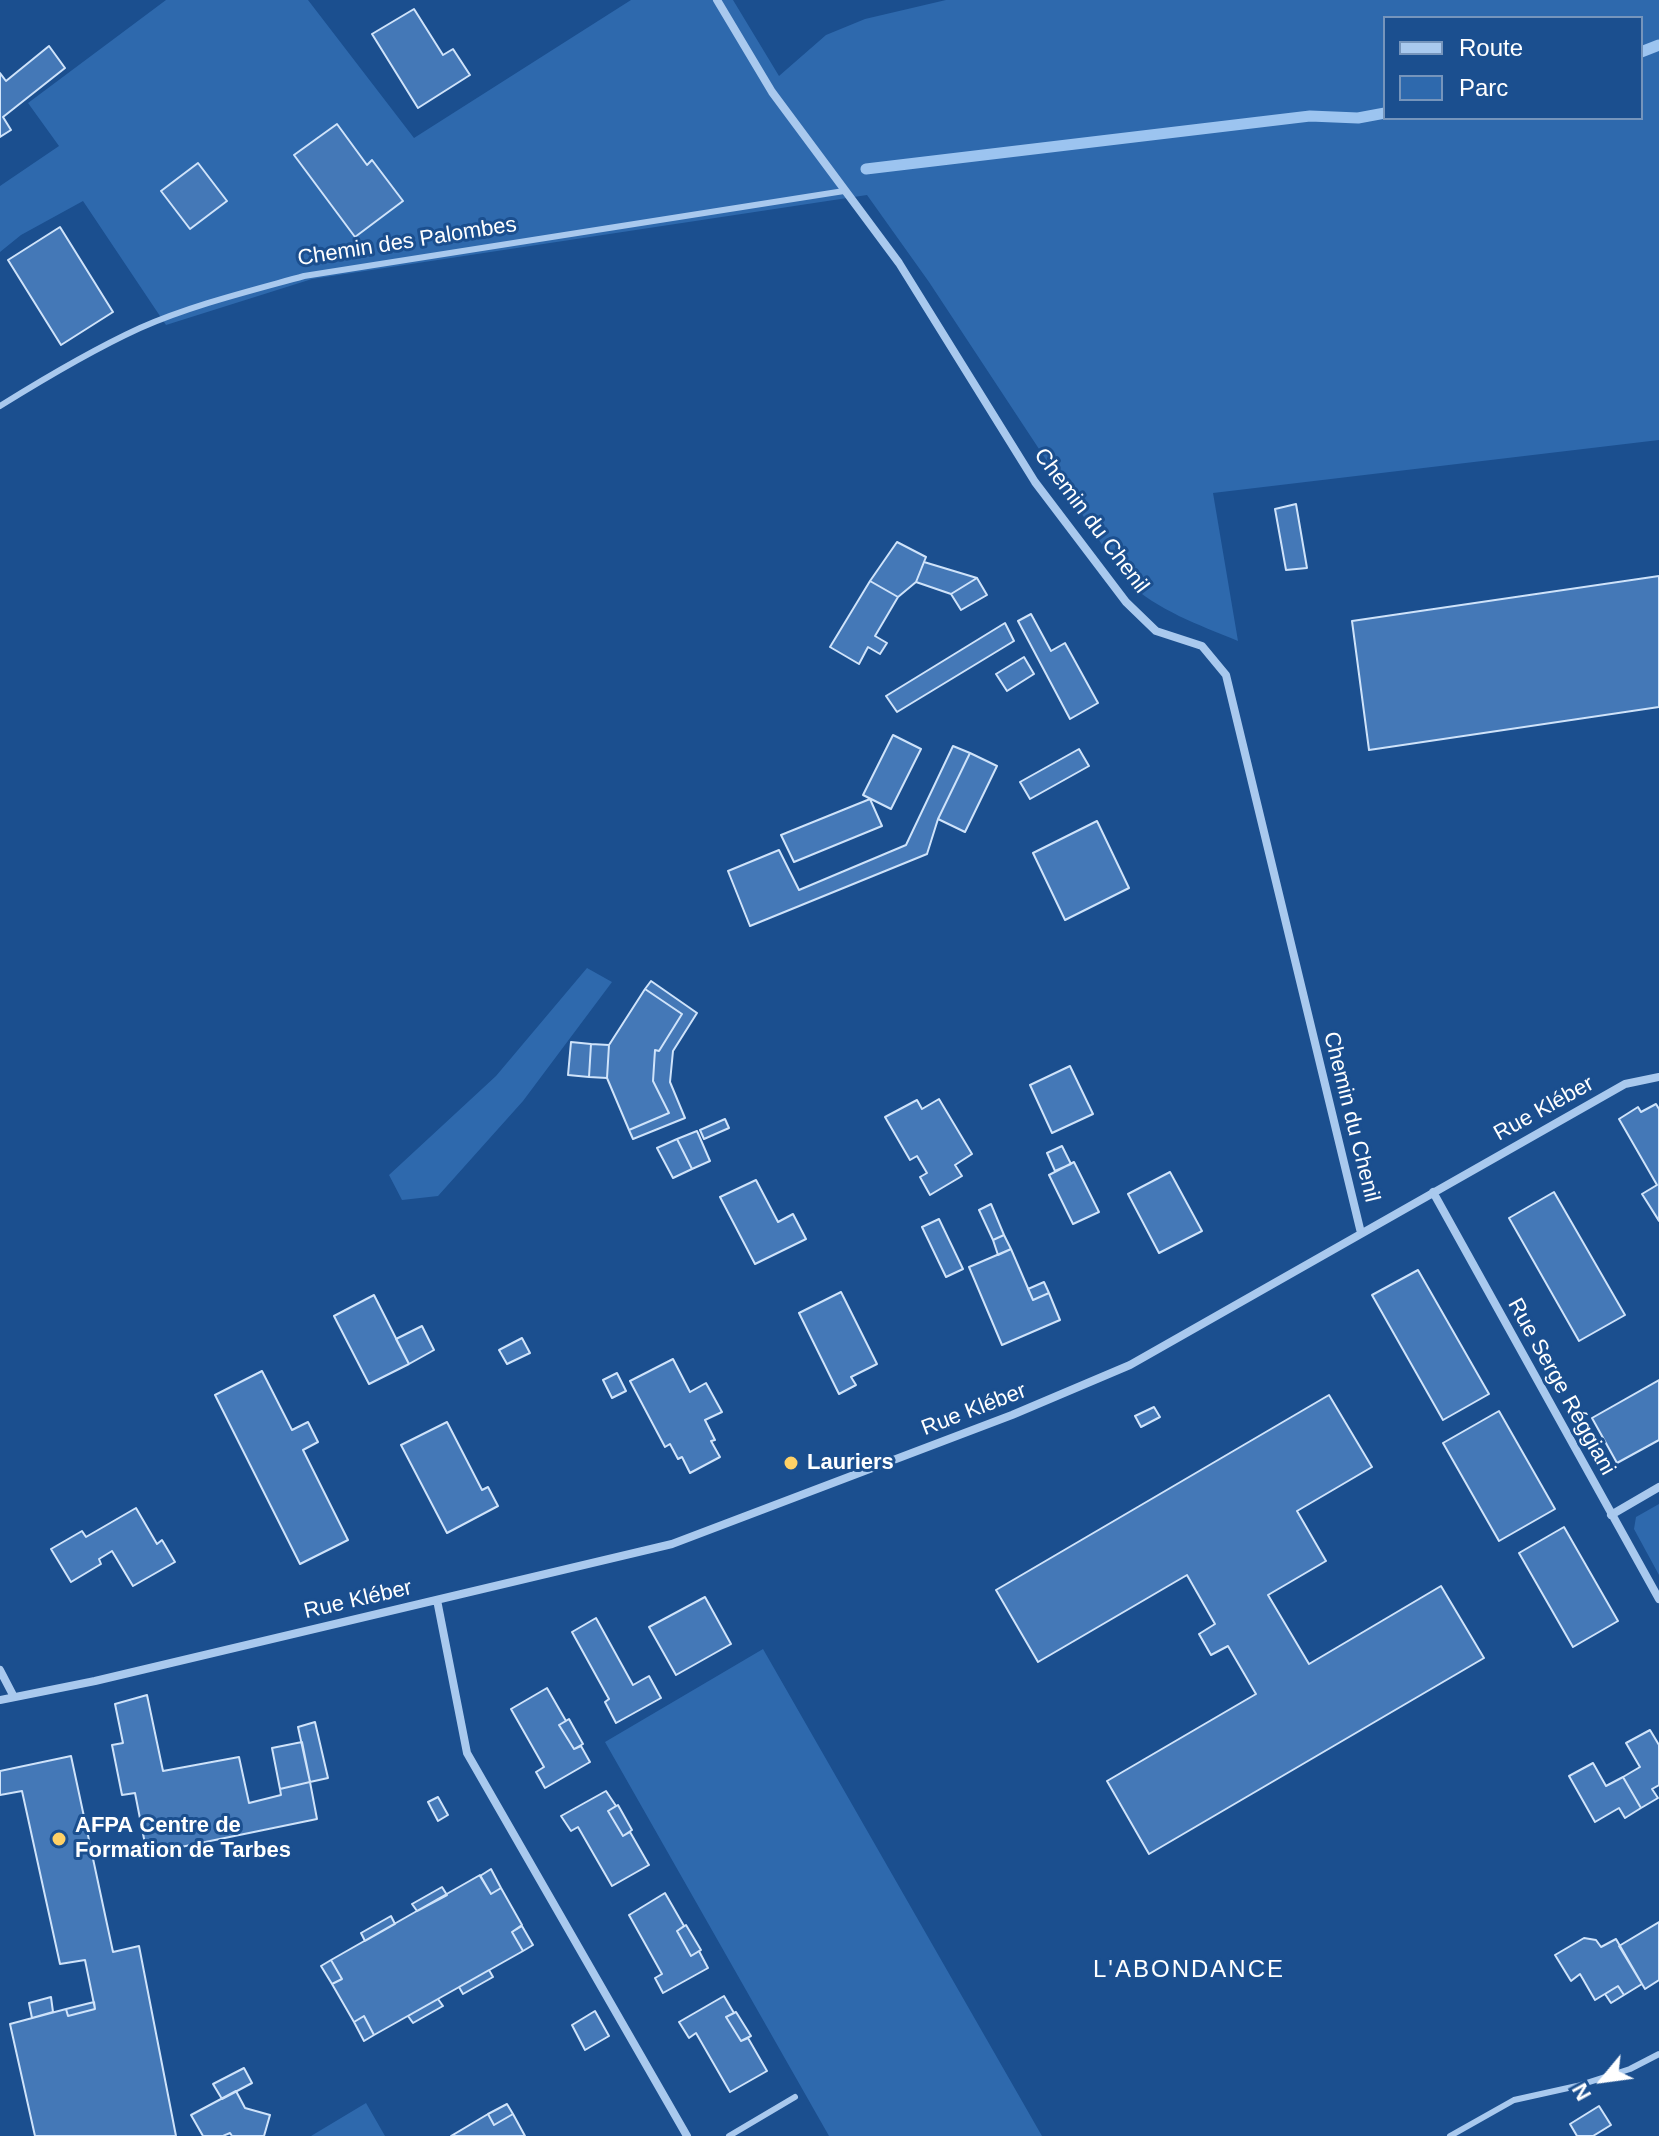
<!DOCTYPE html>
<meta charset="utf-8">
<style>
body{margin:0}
#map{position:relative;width:1659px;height:2136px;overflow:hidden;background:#1b4f8f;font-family:Arial,sans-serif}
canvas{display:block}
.legend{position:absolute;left:1383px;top:16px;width:260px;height:104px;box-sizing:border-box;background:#1b4f8f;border:2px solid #7695bc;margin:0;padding:10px 14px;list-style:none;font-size:24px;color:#fff}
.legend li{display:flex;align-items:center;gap:16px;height:40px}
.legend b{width:40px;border:2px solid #7695bc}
.north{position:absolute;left:1563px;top:2040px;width:80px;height:80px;-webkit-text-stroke:6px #1b4f8f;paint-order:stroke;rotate:241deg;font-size:22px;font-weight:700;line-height:32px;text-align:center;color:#fff}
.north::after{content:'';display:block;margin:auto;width:28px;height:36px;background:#fff;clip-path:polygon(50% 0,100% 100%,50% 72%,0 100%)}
</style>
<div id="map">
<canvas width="1659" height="2136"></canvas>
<ul class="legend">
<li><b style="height:10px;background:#a9c9ee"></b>Route</li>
<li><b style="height:22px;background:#2e69ad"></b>Parc</li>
</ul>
<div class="north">N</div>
</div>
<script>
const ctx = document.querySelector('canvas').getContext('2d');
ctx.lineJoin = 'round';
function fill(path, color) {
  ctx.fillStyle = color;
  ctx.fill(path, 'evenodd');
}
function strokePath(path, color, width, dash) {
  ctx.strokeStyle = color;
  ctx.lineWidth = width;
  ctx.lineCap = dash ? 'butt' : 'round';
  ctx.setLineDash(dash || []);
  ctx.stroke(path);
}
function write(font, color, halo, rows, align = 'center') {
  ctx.font = font + ' Arial,sans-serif';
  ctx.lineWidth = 6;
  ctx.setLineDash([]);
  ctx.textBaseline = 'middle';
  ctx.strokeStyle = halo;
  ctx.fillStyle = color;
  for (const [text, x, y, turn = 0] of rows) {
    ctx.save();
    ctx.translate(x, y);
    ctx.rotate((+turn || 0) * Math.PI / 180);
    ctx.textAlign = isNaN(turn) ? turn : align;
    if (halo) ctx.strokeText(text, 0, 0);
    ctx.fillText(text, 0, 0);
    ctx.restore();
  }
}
fill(new Path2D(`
 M166 0H308L414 138 631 0H733L779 76 826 35 865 19 946 0H1659V440L1213 493 1238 641C1197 624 1159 611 1126 581L929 282 867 195 312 279 166 325 83 201 21 235 0 252V186L59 146 28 103ZM1385 18H1641V118H1385Z
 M587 968 612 982 523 1101 438 1196 402 1200 389 1175 496 1076Z
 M1659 1504V1575L1634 1529 1636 1517Z
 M763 1649 1042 2136H829L605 1742Z
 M366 2103 385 2136H311Z`), '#2e69ad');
strokePath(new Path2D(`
 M1641 52 1659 45
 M866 169 1310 116 1358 118 1385 113`), '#9cc4f0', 11);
const building = new Path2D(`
 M414 9 443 55 453 49 470 75 418 108 372 34Z
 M49 46 65 68 3 117 11 130 0 137V73L6 81Z
 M337 124 367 165 372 160 403 201 355 237 294 155Z
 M198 163 227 201 190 229 161 191Z
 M60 227 113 312 61 345 8 260Z
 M1296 504 1307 568 1286 570 1275 509Z
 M897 542 926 557 916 582 898 597 870 581Z
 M924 562 977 578 951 594 916 582Z
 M1659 576V707L1369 750 1352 621Z
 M977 578 987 595 961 610 951 594Z
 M870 581 898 597 875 636 887 643 880 654 868 647 859 664 830 647Z
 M1031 614 1051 651 1065 643 1098 703 1070 719 1018 621Z
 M1005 623 1014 641 897 712 886 696Z
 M1024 657 1034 674 1007 691 996 674Z
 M893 735 921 749 891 809 863 795Z
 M953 746 970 753 938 819 927 854 750 926 728 871 779 850 799 890 906 845Z
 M1079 749 1089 766 1030 799 1020 782Z
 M970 753 997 766 965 832 938 819Z
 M870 799 882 826 794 862 781 835Z
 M1097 821 1129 888 1065 920 1033 853Z
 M651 981 697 1013 673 1051 670 1082 685 1118 633 1139 629 1130 669 1113 653 1081 655 1050 659 1051 682 1014 645 989Z
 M645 989 682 1014 659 1051 655 1050 653 1081 669 1113 629 1130 607 1078 609 1045Z
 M571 1042 591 1044 589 1077 568 1075Z
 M591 1044 609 1045 607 1078 589 1077Z
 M1070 1066 1093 1114 1052 1133 1030 1085Z
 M939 1099 972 1154 955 1165 962 1176 930 1195 920 1177 927 1173 917 1156 910 1160 885 1117 917 1100 922 1109Z
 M1656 1104 1659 1109V1221L1642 1194 1657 1185 1619 1119 1638 1107 1641 1112Z
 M725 1119 729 1128 704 1139 700 1130Z
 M697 1131 710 1161 692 1169 677 1139Z
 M677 1139 692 1169 673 1178 657 1148Z
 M1062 1146 1071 1164 1055 1171 1047 1153Z
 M1074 1162 1099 1212 1073 1224 1049 1175Z
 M1170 1172 1202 1231 1159 1253 1128 1194Z
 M756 1180 778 1222 793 1214 806 1239 755 1264 720 1197Z
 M1554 1192 1625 1315 1579 1341 1509 1218Z
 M991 1204 1004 1235 993 1240 979 1210Z
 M939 1219 963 1269 946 1277 922 1227Z
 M1004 1235 1011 1249 998 1255 993 1240Z
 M1011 1249 1033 1300 1049 1293 1060 1320 1002 1345 969 1267Z
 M1418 1270 1489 1394 1443 1420 1372 1295Z
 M1044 1282 1049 1293 1033 1300 1028 1289Z
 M841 1292 877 1364 851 1377 856 1385 839 1394 799 1313Z
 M374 1295 409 1364 369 1384 334 1316Z
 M422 1326 434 1350 409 1364 396 1339Z
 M522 1338 530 1353 507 1364 499 1350Z
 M673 1359 690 1392 706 1383 722 1412 705 1420 715 1440 711 1441 720 1457 690 1473 682 1457 678 1459 670 1444 665 1447 630 1381Z
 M262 1371 292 1430 308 1422 318 1442 303 1450 348 1540 300 1564 215 1395Z
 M617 1373 626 1391 612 1398 603 1380Z
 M1659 1380V1440L1617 1463 1592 1418Z
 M1329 1395 1372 1467 1297 1511 1326 1561 1268 1595 1309 1664 1441 1586 1484 1658 1149 1854 1107 1781 1256 1694 1228 1646 1211 1655 1199 1634 1215 1624 1187 1575 1038 1662 996 1590Z
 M1154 1407 1160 1417 1141 1427 1135 1416Z
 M1499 1411 1555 1509 1499 1541 1443 1443Z
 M447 1422 482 1490 488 1487 498 1506 447 1533 401 1445Z
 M136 1508 157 1544 162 1540 175 1562 133 1586 112 1551 99 1559 101 1564 71 1582 51 1549 82 1531 86 1537Z
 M1564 1527 1618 1621 1573 1647 1519 1553Z
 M705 1597 731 1644 676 1675 649 1627Z
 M596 1618 633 1685 649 1676 661 1698 616 1723 605 1702 609 1699 572 1632Z
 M547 1688 566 1721 559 1725 574 1749 581 1746 590 1762 545 1788 536 1772 544 1767 511 1709Z
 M147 1695 163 1771 239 1757 249 1803 281 1795 280 1789 310 1782 317 1819 147 1854 135 1793 122 1795 112 1745 123 1743 115 1704Z
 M569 1719 583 1744 574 1749 559 1725Z
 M315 1722 328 1778 310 1782 298 1727Z
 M1650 1730 1659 1745V1785L1652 1789 1658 1798 1641 1808 1623 1777 1640 1767 1626 1743Z
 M302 1742 310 1782 280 1789 272 1748Z
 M71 1756 113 1952 139 1946 176 2136H35L10 2024 66 2009 68 2016 95 2009 85 1960 60 1964 22 1791 0 1795V1771Z
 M1593 1763 1606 1786 1623 1777 1641 1808 1625 1818 1619 1808 1595 1822 1569 1776Z
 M606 1791 616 1806 608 1811 623 1836 630 1832 649 1865 612 1886 578 1827 571 1831 561 1816Z
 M438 1797 448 1815 438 1821 428 1802Z
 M618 1805 632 1830 623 1836 608 1811Z
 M491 1869 501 1888 491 1894 480 1876Z
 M480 1875 491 1894 501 1888 522 1925 512 1932 523 1951 374 2035 364 2016 354 2022 332 1984 342 1979 331 1960Z
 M442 1887 447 1895 417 1911 412 1904Z
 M665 1893 684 1926 677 1931 691 1956 699 1951 708 1968 663 1993 655 1978 662 1974 629 1915Z
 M391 1916 395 1924 365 1941 361 1933Z
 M1659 1922V1980L1645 1989 1619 1946Z
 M686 1925 701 1950 691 1956 677 1931Z
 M522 1926 533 1945 523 1951 512 1932Z
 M1584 1938 1596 1940 1601 1947 1616 1939 1642 1984 1624 1995 1618 1986 1595 2000 1580 1974 1571 1981 1555 1955Z
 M331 1960 342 1979 332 1984 321 1966Z
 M489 1970 493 1977 463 1994 459 1987Z
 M1618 1986 1624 1995 1611 2003 1605 1994Z
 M724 1996 734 2013 726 2017 741 2041 748 2038 767 2071 730 2092 696 2033 689 2038 679 2022Z
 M51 1997 53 2012 32 2018 29 2003Z
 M438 1999 443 2006 413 2023 408 2016Z
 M94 2002 95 2009 68 2016 66 2009Z
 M595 2011 609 2036 585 2050 572 2025Z
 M736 2012 751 2036 741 2041 726 2017Z
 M364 2016 374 2035 364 2041 354 2022Z
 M244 2068 252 2083 222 2099 213 2084Z
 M236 2091 245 2108 270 2115 264 2136H232L230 2133 223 2136H203L191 2115Z
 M507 2104 513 2114 494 2125 488 2114Z
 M1599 2106 1611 2125 1593 2136H1577L1570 2124Z
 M488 2114 494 2125 513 2114 525 2136H451Z`);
fill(building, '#4478b7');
strokePath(building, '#cfe3fa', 2);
strokePath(new Path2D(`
 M0 406C45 378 92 350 140 328 192 305 250 291 304 276L844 191
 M729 2136 795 2097
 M1450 2136 1514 2100 1577 2086 1630 2069 1659 2054`), '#a9c9ee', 6);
strokePath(new Path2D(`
 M717 0 772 92 899 263 1035 482 1126 602 1156 631 1202 646 1226 675 1361 1233
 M1433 1192 1659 1599
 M1611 1515 1659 1487
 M437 1600 467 1753 687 2136
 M0 1670 14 1697
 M0 1700 95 1681 672 1544 1012 1415 1130 1365 1625 1084 1659 1077`), '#a9c9ee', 8);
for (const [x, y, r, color] of [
 [791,1463,8,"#ffd166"],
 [59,1839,8,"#ffd166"]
]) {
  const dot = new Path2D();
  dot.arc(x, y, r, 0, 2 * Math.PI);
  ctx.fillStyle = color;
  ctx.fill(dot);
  strokePath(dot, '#1b4f8f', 3);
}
write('22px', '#fff', '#1b4f8f', [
 ["Chemin des Palombes",407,242,-9],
 ["Chemin du Chenil",1091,521,53],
 ["Rue Kléber",1544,1109,-29],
 ["Chemin du Chenil",1351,1117,76],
 ["Rue Serge Réggiani",1561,1387,61],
 ["Rue Kléber",974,1410,-21],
 ["Rue Kléber",358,1600,-13]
]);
write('bold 22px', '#fff', '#1b4f8f', [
 ["Lauriers",807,1463],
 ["AFPA Centre de",75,1826],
 ["Formation de Tarbes",75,1851]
], 'left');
ctx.letterSpacing = '2px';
write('24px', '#fff', '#1b4f8f', [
 ["L'ABONDANCE",1189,1970]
]);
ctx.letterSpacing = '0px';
</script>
